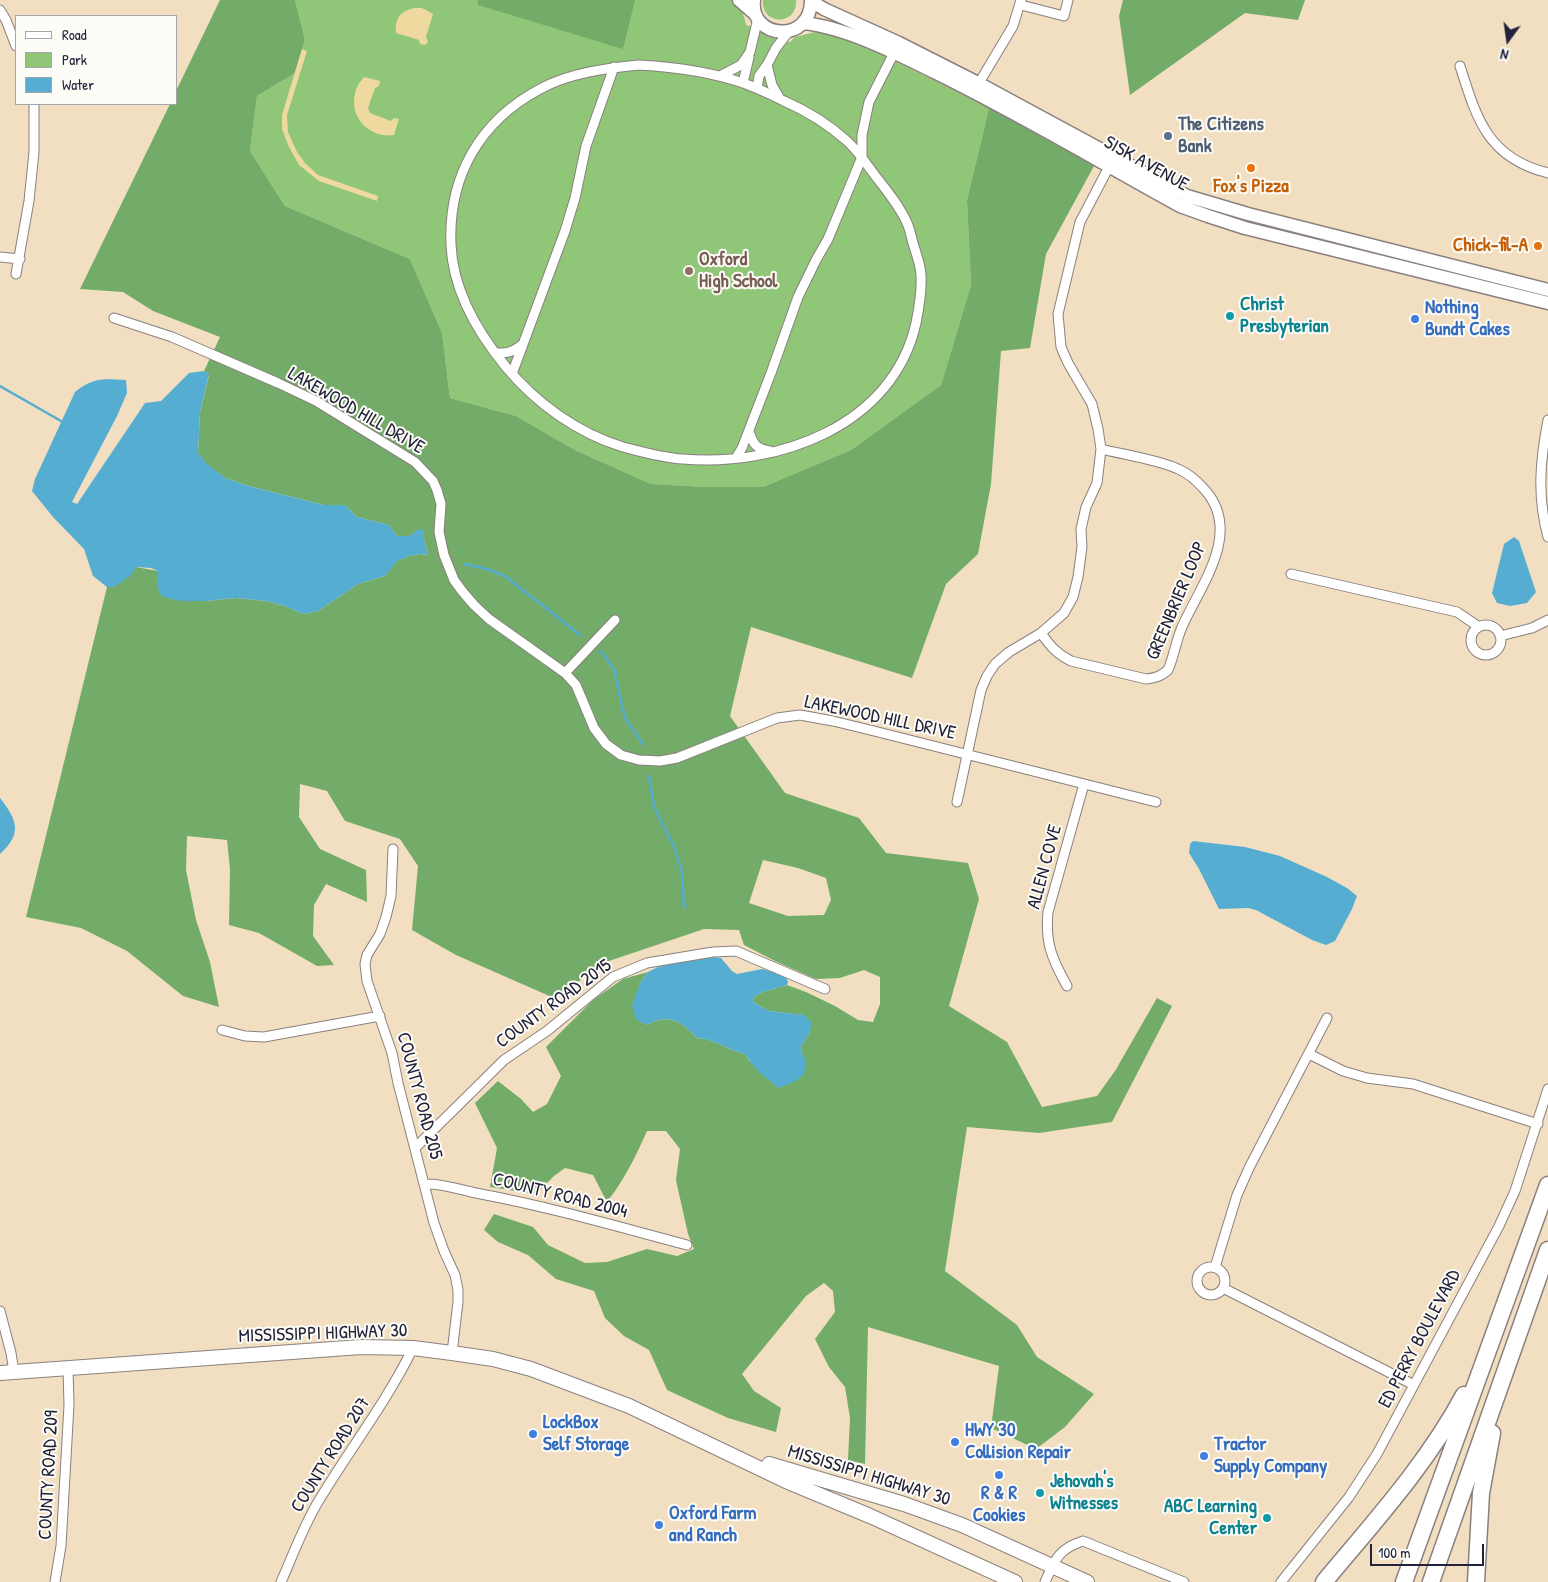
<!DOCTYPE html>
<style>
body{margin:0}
#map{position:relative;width:1548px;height:1582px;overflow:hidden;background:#f2dfc1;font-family:"Patrick Hand",sans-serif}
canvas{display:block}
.legend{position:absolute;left:15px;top:15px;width:162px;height:90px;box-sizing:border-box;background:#fdfcf7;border:1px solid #a5a5ac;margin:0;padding:6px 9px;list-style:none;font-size:15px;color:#22223b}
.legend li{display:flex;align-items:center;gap:10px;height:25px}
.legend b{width:25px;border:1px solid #a5a5ac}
.north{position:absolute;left:1483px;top:15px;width:50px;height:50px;-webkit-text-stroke:4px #fdfcf7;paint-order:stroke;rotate:194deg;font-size:14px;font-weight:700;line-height:20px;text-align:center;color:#22223b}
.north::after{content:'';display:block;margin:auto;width:18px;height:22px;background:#22223b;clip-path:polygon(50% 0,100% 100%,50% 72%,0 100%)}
.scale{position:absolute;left:1370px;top:1544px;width:114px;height:22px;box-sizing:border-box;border:2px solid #22223b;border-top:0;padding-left:6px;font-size:15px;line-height:18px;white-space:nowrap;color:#22223b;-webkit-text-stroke:4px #fdfcf7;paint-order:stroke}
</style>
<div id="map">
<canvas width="1548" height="1582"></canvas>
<ul class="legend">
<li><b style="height:6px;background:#fff"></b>Road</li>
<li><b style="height:14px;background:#8fc678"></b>Park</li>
<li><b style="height:14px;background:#56add2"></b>Water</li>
</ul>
<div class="north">N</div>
<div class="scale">100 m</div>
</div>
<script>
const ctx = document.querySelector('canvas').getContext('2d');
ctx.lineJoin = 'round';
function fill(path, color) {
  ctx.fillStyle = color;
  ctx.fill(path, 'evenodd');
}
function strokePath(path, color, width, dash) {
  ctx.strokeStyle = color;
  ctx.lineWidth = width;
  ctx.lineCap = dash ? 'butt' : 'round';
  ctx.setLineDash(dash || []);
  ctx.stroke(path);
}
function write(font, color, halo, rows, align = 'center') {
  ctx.font = font + ' "Patrick Hand",sans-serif';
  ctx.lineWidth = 4;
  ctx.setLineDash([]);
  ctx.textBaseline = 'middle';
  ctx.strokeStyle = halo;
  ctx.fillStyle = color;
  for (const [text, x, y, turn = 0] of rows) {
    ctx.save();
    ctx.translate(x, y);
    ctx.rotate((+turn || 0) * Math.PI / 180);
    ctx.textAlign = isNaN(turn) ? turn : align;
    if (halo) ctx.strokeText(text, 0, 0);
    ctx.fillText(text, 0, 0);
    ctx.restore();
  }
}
fill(new Path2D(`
 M295 0H732C741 7 744 14 746 25L759 29 769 35 790 42 795 37 819 31 867 47 989 108 967 200 971 285 941 385 851 450 763 487H708L651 484 575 450 516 416 450 398 442 333 410 259 285 206 250 151 257 96 295 73 305 40Z
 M763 0H796C798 26 761 26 763 0Z`), '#8fc678');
fill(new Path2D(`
 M220 0H295L305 40 295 73 257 96 250 151 285 206 410 259 442 333 450 398 516 416 575 450 651 484 708 487H763L851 450 941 385 971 285 967 200 989 108 1094 166 1046 254 1030 348 1001 351 991 484 978 554 946 584 912 678 751 627 730 716 785 793 859 818 886 853 968 863 979 899 949 1006 1007 1042 1042 1107 1097 1096 1115 1071 1157 998 1172 1006 1112 1122 1039 1133 967 1127 945 1271 1017 1325 1037 1357 1094 1394 1065 1427 1036 1449 991 1428 999 1366 868 1327 865 1464 848 1460 850 1418 845 1387 829 1367 815 1339 835 1312 833 1291 824 1283 806 1296 742 1374 754 1391 781 1408 776 1432 728 1418 667 1390 649 1350 624 1336 605 1318 594 1291 556 1279 528 1255 498 1242 484 1230 494 1214 533 1227 548 1245 585 1263 607 1262 647 1249 677 1256 694 1249 688 1234 676 1180 680 1149 666 1131H647C636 1156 624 1180 607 1202L593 1175 565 1168 554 1176 536 1194 490 1187 497 1148 475 1103 498 1081 521 1099 533 1112 547 1104 561 1076 546 1047 593 1000 623 979 648 972 640 983 646 1025C669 1013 681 1021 697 1038 715 1039 728 1050 745 1054L750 1062 802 1054 801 1047 810 1031 803 1015 769 1011 753 1002 754 997 763 992 787 985 806 992 835 1006 858 1020 873 1022 880 1004V977L864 970 840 978 816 979 775 961 744 945 739 930 704 929 609 961 554 998 456 955 412 930 418 866 400 839 345 821 327 791 300 784 299 817 320 849 366 870 367 902 326 884 314 905 313 936 334 965 317 966 259 933 229 925 230 869 227 840 187 836 186 870 196 920 210 962 219 1007 183 996 127 951 81 928 26 917 107 587H114L136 567 158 571 159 575 157 583 180 601H206L236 598 266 601 285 606 303 614 318 611 358 584 385 576 396 561 409 556 420 554 428 555 424 539 417 530 411 536H397L389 525 357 517 345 505H324L252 487 225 478 206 464 198 453 200 412 209 375 204 371 220 337 153 311 123 292 80 289 170 104H176V91ZM763 860 798 868 826 878 831 900 824 915 788 916 749 903Z
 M478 0H635L623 49 478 5Z
 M1123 0H1305L1298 20 1245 13 1130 95 1119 16Z`), '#73ab68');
fill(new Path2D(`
 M415 8H422L433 14 426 37 428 42 425 45 420 44 419 40 396 33C395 18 400 11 415 8Z
 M302 49 307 51 287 115 288 132 297 152 305 163 318 175 378 196 377 201 319 181 299 165 289 147 282 129V115Z
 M364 77 380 81 379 86 375 88 368 108 370 113 391 121 394 118 399 119 394 135C370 139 349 117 355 94 356 87 360 82 364 77Z`), '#eeda9e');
fill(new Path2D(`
 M204 371 209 374 200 412 198 453 207 464 225 478 252 487 324 505H345L357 517 389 525 397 536H410L417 530 424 529V539L428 555 420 554 409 556 397 561 385 576 358 584 318 611 303 614 285 606 266 601 236 598 206 601H180L164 597 159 593 157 583 158 571 151 568 136 567 130 576 114 587H107L93 576 84 549 53 517 32 491 35 479 75 392C94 377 103 379 126 380L127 393 117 416 72 502 77 504 145 403 161 401 189 373Z
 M1514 537 1519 541 1536 592 1527 603 1510 606 1497 603 1492 593 1504 544Z
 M0 798C17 820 23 833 0 854Z
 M1193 841 1245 847 1280 856 1327 877 1347 888 1357 896 1352 909 1335 941 1326 945 1312 940 1256 910 1248 908 1219 909 1199 869 1189 853 1190 844Z
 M707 956 721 958 732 971 737 974 762 969 777 973 786 977 788 982 787 985 763 992 754 997 753 1002 769 1011 804 1015 812 1023 810 1031 801 1047 802 1054 806 1060 804 1074 796 1081 779 1088C766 1078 753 1068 745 1054 728 1050 715 1039 697 1038 681 1021 669 1013 646 1025L636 1019 632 1006 640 983 648 972 658 967Z`), '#56add2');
strokePath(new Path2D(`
 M0 386 61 421
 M464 564 487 569 505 576 580 635
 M601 651 615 671 619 693 625 718 643 744
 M649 776 654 807 675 849 682 873 684 908`), '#56add2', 2.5);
const street = new Path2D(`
 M1021 5 1064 16 1068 0
 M0 10 6 20 16 46
 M639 65C676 67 712 72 746 84 759 89 772 95 784 101 807 111 828 124 847 141 859 152 867 165 877 178 888 192 900 207 907 223 910 229 911 237 913 243 916 254 921 265 921 276 922 291 919 308 916 323 893 426 778 467 683 459 663 458 642 452 623 447 577 433 536 403 506 367 478 333 453 290 451 245 448 176 480 121 540 89 569 73 607 68 639 65Z
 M1460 66C1477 120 1488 158 1548 173
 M720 76 741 65 750 52 758 18
 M743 83 749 57
 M757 88 759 76 767 65
 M976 88 1013 26 1021 0
 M780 99 772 85 767 65 776 48 789 31
 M0 257 20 259
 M16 274 29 201 34 152V104
 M114 318 172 337 278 383 316 401 415 462 433 481 437 490 441 504 439 532 444 555 454 580 462 591 474 605 489 619 565 673 576 685 594 728 606 744 621 755 639 760 660 761 677 758 777 718 800 715 833 721 870 730 1156 802
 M494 352C506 355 514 351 523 344
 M512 374 565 231 575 198 586 146 614 67
 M1548 420C1540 461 1537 497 1548 537
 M749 431C753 444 756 449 770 451
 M736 458 742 448 771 373 798 297 816 260 828 239 862 157V135L869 102 897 47
 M1291 574 1457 612 1479 627
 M1471 640a15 15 0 1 1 30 0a15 15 0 1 1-30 0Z
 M1041 633C1050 646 1057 654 1071 661L1146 679C1156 678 1161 676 1168 670 1174 656 1176 641 1182 627 1200 586 1243 533 1205 490 1198 482 1188 473 1178 469 1156 459 1125 455 1101 449
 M1500 636 1532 628 1548 620
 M565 673 615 620
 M957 802 981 690 987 676 995 664 1009 652 1041 633 1064 613 1073 597 1078 577 1082 547 1081 529 1086 507 1097 483 1101 449 1098 429 1092 404 1068 363 1061 347 1058 314 1080 222 1111 163
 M393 849 391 896 386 917 380 934 367 955 365 964 367 981 392 1053 398 1083 434 1223 444 1251 455 1275 458 1290V1302L452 1353
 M1067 986C1052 959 1045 943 1048 912L1084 784
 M222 1030 245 1036 264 1037 380 1016
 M1309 1054 1343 1071 1367 1078 1413 1084 1538 1124
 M416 1147 504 1060 547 1031 613 977 647 963 713 952 736 951 825 989
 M425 1184C444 1183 462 1191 481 1194 550 1207 619 1227 687 1245
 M1215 1267 1237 1195 1250 1166 1327 1018
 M1197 1281a14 14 0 1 1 28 0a14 14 0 1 1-28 0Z
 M1223 1288 1414 1385
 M0 1311 11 1353 14 1372
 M55 1582 61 1546 69 1405 68 1369
 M281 1582C293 1555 303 1527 318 1502 349 1450 386 1403 413 1348
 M1045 1582C1055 1560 1058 1549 1083 1541L1184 1582
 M1281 1582 1349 1497 1377 1454 1499 1226 1515 1191 1548 1089`);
const secondary = new Path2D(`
 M739 0 755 14
 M754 0C749 39 811 45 811 0
 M811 1 824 9 899 43 978 83 1187 196 1248 214 1548 290
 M803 23C845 27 896 53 934 72 1018 113 1098 161 1180 206L1208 216 1245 228 1548 303`);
const primary = new Path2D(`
 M0 1373 361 1347 413 1348 452 1353 493 1359 531 1369 629 1406 786 1481 870 1516 1015 1582
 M769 1464 904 1504 962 1525 1087 1582`);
const highway = new Path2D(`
 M1324 1582C1374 1522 1427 1464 1464 1395
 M1404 1582 1548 1185
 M1431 1582 1548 1250
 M1476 1582 1481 1493 1492 1433`);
strokePath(street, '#8a807e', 11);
strokePath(secondary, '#8a807e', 15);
strokePath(primary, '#8a807e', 16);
strokePath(highway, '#8a807e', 19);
strokePath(street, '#fff', 9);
strokePath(secondary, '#fff', 12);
strokePath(primary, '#fff', 14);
strokePath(highway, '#fff', 16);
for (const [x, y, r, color] of [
 [1168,136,5,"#5c6f8a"],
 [1251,168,5,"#e8710a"],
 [1538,246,5,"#e8710a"],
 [689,271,5,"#8d6e63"],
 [1230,316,5,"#0f9aa8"],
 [1415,319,5,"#3f7fe0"],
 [533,1434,5,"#3f7fe0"],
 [955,1442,5,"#3f7fe0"],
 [1204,1456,5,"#3f7fe0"],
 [999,1475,5,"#3f7fe0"],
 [1040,1493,5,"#0f9aa8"],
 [1267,1518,5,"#0f9aa8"],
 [659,1525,5,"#3f7fe0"]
]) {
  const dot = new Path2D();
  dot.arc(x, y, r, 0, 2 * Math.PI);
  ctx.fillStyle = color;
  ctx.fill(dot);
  strokePath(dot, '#fdfcf7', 2);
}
write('bold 19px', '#4e5e75', '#fdfcf7', [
 ["The Citizens",1178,125],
 ["Bank",1178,147]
], 'left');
write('19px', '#22223b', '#fdfcf7', [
 ["SISK AVENUE",1146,164,29],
 ["LAKEWOOD HILL DRIVE",356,411,30],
 ["GREENBRIER LOOP",1177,601,-67],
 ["LAKEWOOD HILL DRIVE",880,718,12],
 ["ALLEN COVE",1045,867,-75],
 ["COUNTY ROAD 2015",554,1004,-36],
 ["COUNTY ROAD 205",419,1096,75],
 ["COUNTY ROAD 2004",560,1196,14],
 ["MISSISSIPPI HIGHWAY 30",323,1334,-2],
 ["ED PERRY BOULEVARD",1420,1339,-62],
 ["COUNTY ROAD 207",331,1455,-58],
 ["COUNTY ROAD 209",49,1475,-87],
 ["MISSISSIPPI HIGHWAY 30",869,1476,17]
]);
write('bold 19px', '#c56008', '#fdfcf7', [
 ["Fox's Pizza",1251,187],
 ["Chick-fil-A",1528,246,"right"]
]);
write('bold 19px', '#785e54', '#fdfcf7', [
 ["Oxford",699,260],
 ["High School",699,282]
], 'left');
write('bold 19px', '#0d838f', '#fdfcf7', [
 ["Christ",1240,305],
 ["Presbyterian",1240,327],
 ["Jehovah's",1050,1482],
 ["Witnesses",1050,1504],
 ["ABC Learning",1257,1507,"right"],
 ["Center",1257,1529,"right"]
], 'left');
write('bold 19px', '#366cbe', '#fdfcf7', [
 ["Nothing",1425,308],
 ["Bundt Cakes",1425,330],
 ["LockBox",543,1423],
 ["Self Storage",543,1445],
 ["HWY 30",965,1431],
 ["Collision Repair",965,1453],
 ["Tractor",1214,1445],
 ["Supply Company",1214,1467],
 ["R & R",999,1494,"center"],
 ["Cookies",999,1516,"center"],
 ["Oxford Farm",669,1514],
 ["and Ranch",669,1536]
], 'left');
</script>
